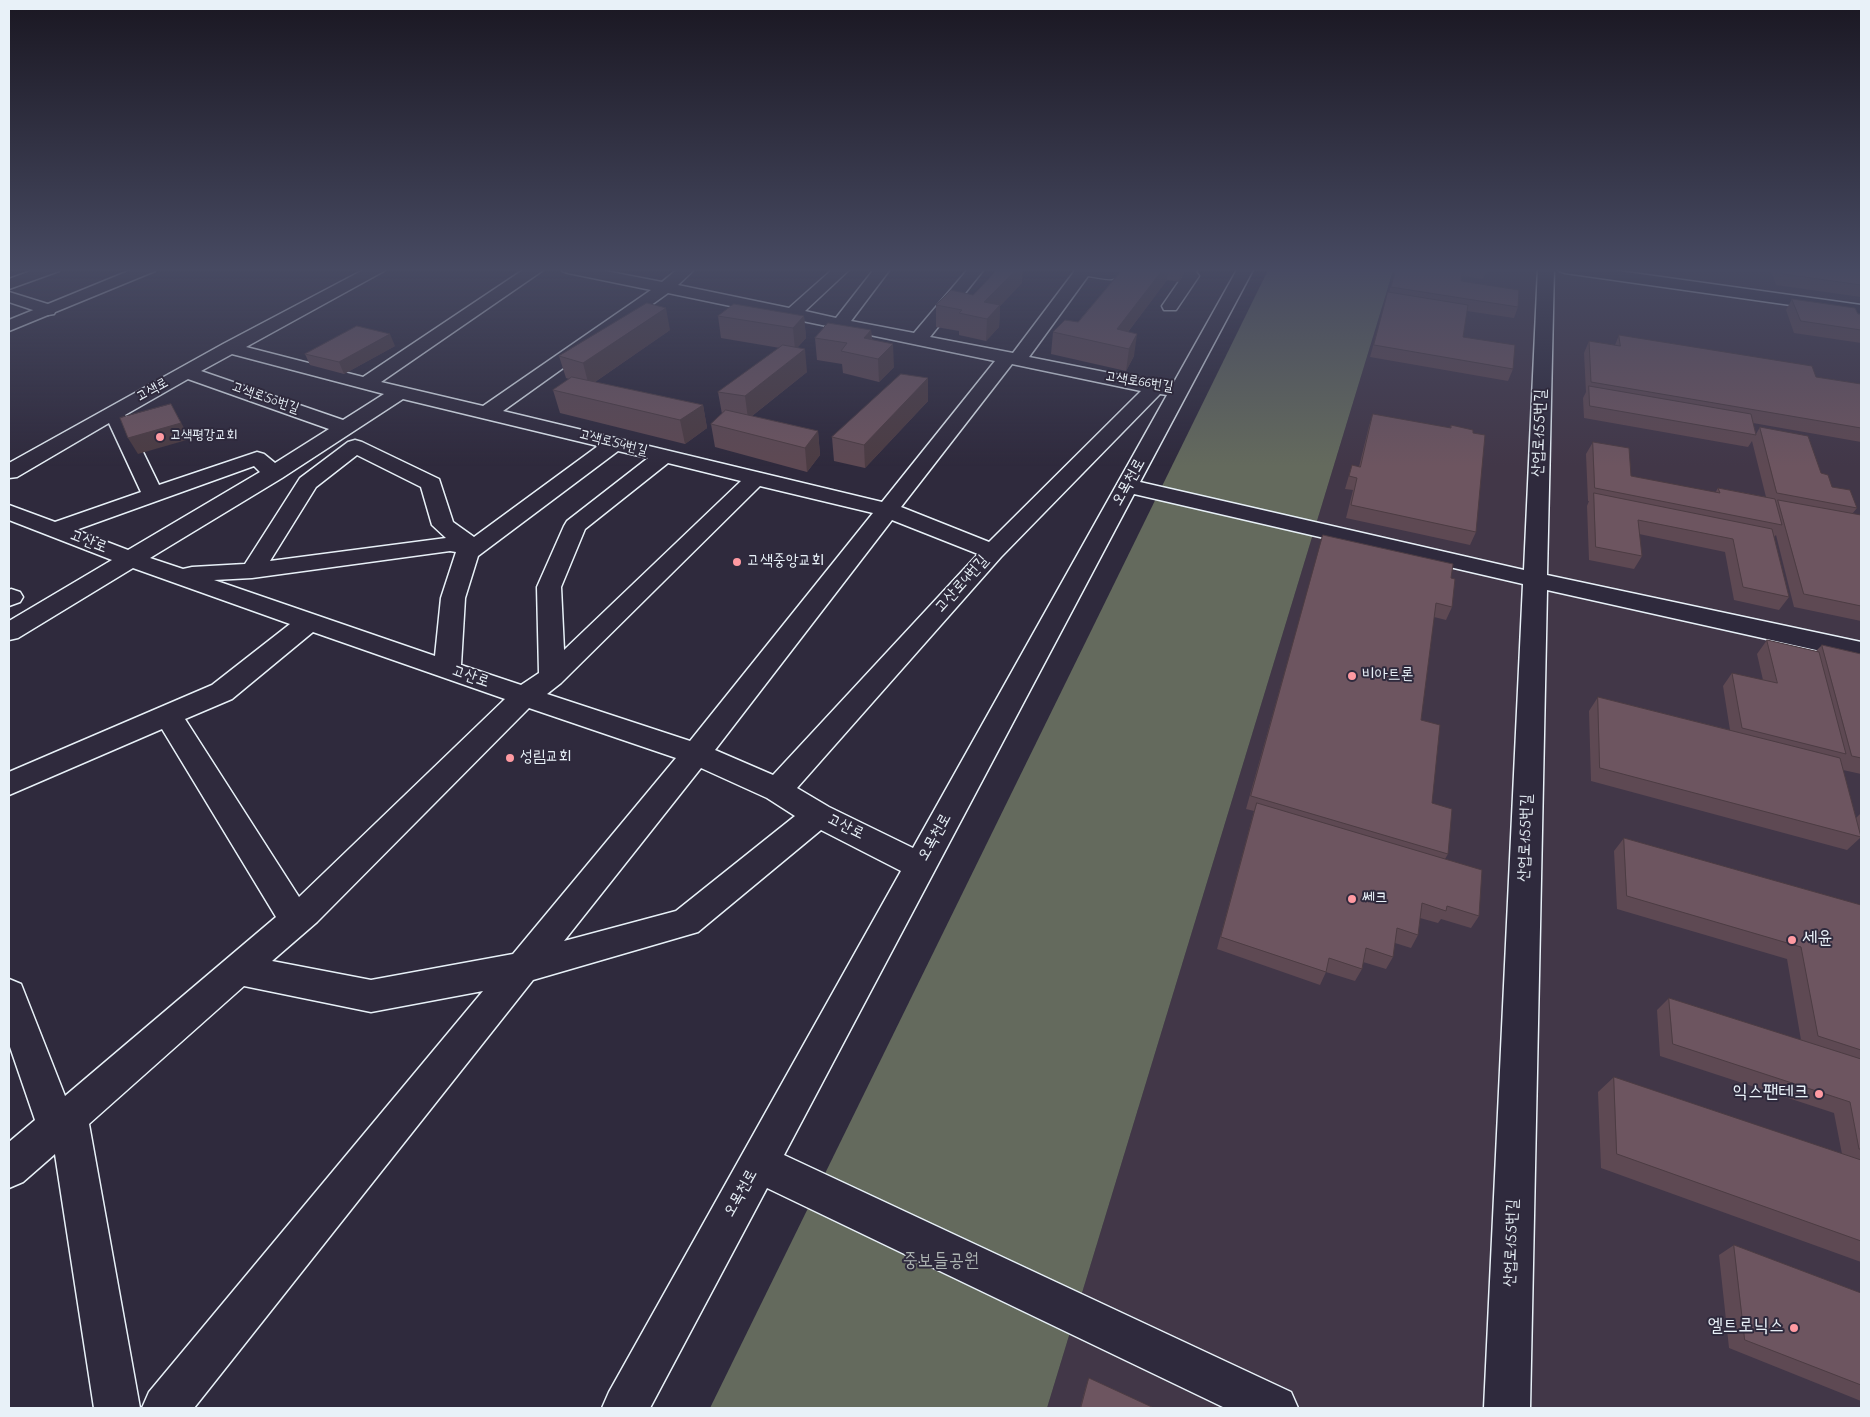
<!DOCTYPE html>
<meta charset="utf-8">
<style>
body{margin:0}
#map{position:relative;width:1870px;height:1417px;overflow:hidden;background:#2f2a3d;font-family:"Indie Flower",sans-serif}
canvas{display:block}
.frame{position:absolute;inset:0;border:10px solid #e8f1f8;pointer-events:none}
</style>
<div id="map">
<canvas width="1870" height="1417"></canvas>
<div class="frame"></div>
</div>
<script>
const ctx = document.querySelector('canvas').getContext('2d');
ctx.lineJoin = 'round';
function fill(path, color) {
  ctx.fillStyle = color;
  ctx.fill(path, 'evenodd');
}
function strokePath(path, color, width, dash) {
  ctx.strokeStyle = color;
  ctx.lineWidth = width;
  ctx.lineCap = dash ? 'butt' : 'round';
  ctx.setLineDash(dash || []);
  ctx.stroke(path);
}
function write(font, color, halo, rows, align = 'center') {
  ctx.font = font + ' "Indie Flower","Poor Story",sans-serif';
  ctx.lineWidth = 4;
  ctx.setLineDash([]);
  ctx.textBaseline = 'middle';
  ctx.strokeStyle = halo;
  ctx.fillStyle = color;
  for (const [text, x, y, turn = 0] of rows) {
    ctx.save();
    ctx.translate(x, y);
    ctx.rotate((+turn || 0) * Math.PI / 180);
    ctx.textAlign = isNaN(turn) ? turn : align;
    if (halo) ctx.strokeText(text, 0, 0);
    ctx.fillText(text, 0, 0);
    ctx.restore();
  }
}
fill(new Path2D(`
 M1394 268H1861V1408H1047Z`), '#423748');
fill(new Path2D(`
 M1269 268H1394L1047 1408H710Z`), '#646a5d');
const minor = new Path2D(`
 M39 268H61L59 271 9 289V279Z
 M367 268H386L384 271 246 347 363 377 526 268H544L542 271 381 382 483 406 651 290 568 273 562 271 560 268H590L662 282 679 268H696L678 285 789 308 834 268H851L805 311 836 318 875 268H891L851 321 914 333 969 268H985L930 337 1013 353 1077 268 1109 270 1111 268H1127C1116 285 1105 278 1088 276L1029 357 1155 382 1173 384 1238 268H1254L1140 482 1524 570 1538 268H1554L1547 575 1861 642V660L1547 590 1530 1408H1484L1523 584 1134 494 784 1155 1291 1392 1298 1408H1225L767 1188 650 1408H602L609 1392 901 871 821 830 698 932 533 980 194 1408H142L149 1392 483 991 371 1012 244 986 89 1124 140 1408H94L55 1154 23 1182 9 1188V1142L35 1120 9 1044V979L21 984 65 1096 276 917 162 729 9 795V772L212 685 290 624 133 568 18 638 9 640V621L112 560 9 520V505L55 522 141 492 109 423 17 477 9 478V463L223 344ZM668 293 995 361 882 502 503 411ZM232 354 384 394 343 420 201 371ZM1012 364 1141 391 989 542 901 507ZM188 379 329 429 275 463 264 454 257 452 159 485 125 415ZM1160 394 1167 395 913 848 829 807 797 788 1001 557ZM403 399 598 446 474 537 453 522 439 479 362 442 355 440 348 442 300 478 245 564 192 567 183 569 150 558 282 478ZM618 451 648 458 567 521 564 526 537 587 539 673 521 685 461 665 465 598 478 556ZM357 455 421 487 432 525 446 538 270 561 316 487ZM668 463 741 481 564 650 561 587 585 529ZM254 466 260 472 128 550 76 530ZM760 486 873 513 690 741 547 694 561 683ZM892 520 978 554 773 775 715 750ZM450 551 456 552 441 598 435 656 214 580 252 578ZM313 632 505 699 299 897 185 719 232 699ZM529 708 676 758 513 954 371 980 272 961 317 922ZM701 768 767 798 795 816 676 911 564 941Z
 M1182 268H1199L1196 272 1199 276 1176 310H1164L1162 306 1182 277 1178 273Z
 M1557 268H1597L1861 305V315L1565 273 1559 271Z
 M9 292 54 306 56 310 54 314 48 315 9 302Z
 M11 589 20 592 23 597 20 602 9 606V590Z`);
const major = new Path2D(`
 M136 268H157L155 271 9 331V320Z`);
strokePath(minor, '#e8f1f8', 3);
strokePath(major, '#e8f1f8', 3);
fill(minor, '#2f2a3d');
fill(major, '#2f2a3d');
fill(new Path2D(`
 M1120 268H1185V271L1179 282 1167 280 1128 332 1134 356 1126 371 1051 354 1053 332 1078 322 1122 269H1120Z
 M1396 268H1514L1512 272 1487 269 1483 279 1462 276 1461 281 1518 307 1514 318 1467 311 1463 337 1513 369 1508 381 1370 357 1385 303 1388 292H1389Z
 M1770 268H1859L1861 273V297L1776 285Z
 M1022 283 1000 306 999 327 986 341 959 335V331L936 327V305Z
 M1792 299 1861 314V343L1794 333 1786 310Z
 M718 316H804L806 338 797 348 807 372 752 416 818 431 820 455 807 472 715 447 711 424 722 414 718 392 780 348 721 338Z
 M670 330 595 382 703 405 707 428 685 444 560 413 553 390 569 379 566 378 559 356Z
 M871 330 872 339 894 367 879 382 843 373 842 364 817 360 815 338Z
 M1619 335 1816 377 1861 384V442L1753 423 1756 434 1760 427 1821 473 1832 487 1857 508 1852 514 1861 515V621L1794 607 1776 535 1774 537 1789 597 1779 610 1734 600 1725 552 1639 534 1642 556 1634 569 1589 560 1587 506 1589 501H1588L1586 454 1593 442 1631 476 1715 493 1718 488 1766 497 1752 441 1748 447 1584 418 1583 398 1586 392 1584 353 1589 341 1615 345Z
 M395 346 344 374 310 365 305 354Z
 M928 378V401L865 468 834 461 832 437Z
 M1373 414 1450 428 1451 425 1476 532 1470 545 1346 518 1353 490 1345 489 1352 465 1359 467 1369 426Z
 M1323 535 1451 578 1452 607 1446 620 1434 617 1421 720 1432 803 1448 854 1445 859 1479 916 1471 928 1441 919 1438 923 1420 918 1418 935 1411 948 1395 943 1393 957 1386 969 1363 962 1362 969 1355 981 1326 972 1320 985 1217 949 1254 811 1246 809Z
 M1767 640 1816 651 1822 645 1861 654V774L1843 770 1856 818 1861 813V841L1860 838 1847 850 1591 781 1589 711 1598 697 1730 730 1723 686 1732 673 1763 680 1757 654Z
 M1624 838 1861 905V1262L1601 1168 1598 1092 1614 1077 1842 1154 1834 1113 1660 1056 1657 1010 1669 998 1801 1040 1787 959 1617 909 1614 851Z
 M1734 1245 1861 1293V1401L1729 1348 1719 1255Z
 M1089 1378 1154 1408H1080L1086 1386Z`), '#5e4953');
fill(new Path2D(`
 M1018 268H1023L1022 283 1000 306 999 327 986 341 987 319 984 302Z
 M1164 268H1169L1167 280 1117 346V329Z
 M1181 268H1185V271L1179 282Z
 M666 308 670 330 589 386 583 363Z
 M804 316 806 338 795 350 793 328Z
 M871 330 872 352 864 338Z
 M390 334 395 346 344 374 339 362Z
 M1137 334 1134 356 1126 371 1129 349Z
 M893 344 894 367 879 382 878 359Z
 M805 349 807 372 748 419 745 396Z
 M928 378V401L865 468 864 445Z
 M171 404 190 439 138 454 128 438Z
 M703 405 707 428 685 444 680 420Z
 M818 431 820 455 807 472 805 448Z`), '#4c3c43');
const building = new Path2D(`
 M999 268H1018L984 302 1000 305 987 319 959 313 962 310 936 305 951 290 973 295Z
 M1124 268H1164L1117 329 1137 334 1129 349 1053 332 1065 320 1078 322Z
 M1397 268H1463L1461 281 1519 290 1518 307 1391 287Z
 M1780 268H1859L1861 273V285L1783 274Z
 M1388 292 1468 305 1463 337 1515 345 1513 369 1374 345Z
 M1792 299 1855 308 1858 314H1861V330L1801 321Z
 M647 303 666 308 583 363 559 356Z
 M734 304 804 316 793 328 718 316Z
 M828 323 871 330 864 338 893 344 878 359 841 351 847 343 815 338Z
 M357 326 390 334 339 362 305 354Z
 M1619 335 1812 366 1816 377 1861 384V428L1591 382 1589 341 1620 346Z
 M783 345 805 349 745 396 718 392Z
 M901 374 928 378 864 445 832 437Z
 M572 377 703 405 680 420 553 390Z
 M1589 386 1751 414 1756 435 1590 406Z
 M171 404 181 423 128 438 120 418Z
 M726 410 818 431 805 448 711 424Z
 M1373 414 1451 428V425L1473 430V433L1485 435 1476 532 1351 505 1357 478 1349 476 1352 465 1360 467Z
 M1760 427 1808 436 1821 473 1828 475 1832 487 1850 490 1857 508 1777 493Z
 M1593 442 1629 448 1631 476 1720 493 1718 488 1775 499 1782 525 1595 488Z
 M1594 493 1772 529 1789 597 1743 587 1733 539 1638 520 1642 556 1596 547Z
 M1778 500 1861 515V606L1804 594Z
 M1323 535 1453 564 1451 578 1455 579 1452 607 1436 603 1421 720 1440 725 1432 803 1452 809 1448 854 1251 796Z
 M1767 640 1819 652 1846 754 1742 728 1732 673 1777 683Z
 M1822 645 1861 654V758L1852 756Z
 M1598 697 1840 758 1861 837 1600 768Z
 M1257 803 1482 870 1479 916 1447 906 1446 911 1422 903 1418 935 1397 928 1393 957 1366 948 1362 969 1329 958 1326 972 1221 937Z
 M1624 838 1861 905V1050L1818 1036 1801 947 1627 896Z
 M1669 998 1861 1059V1149H1859L1850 1102 1673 1044Z
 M1614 1077 1861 1160V1241L1617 1154Z
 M1734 1245 1861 1293V1385L1745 1340Z
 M1089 1378 1154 1408H1081Z`);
fill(building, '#6d5560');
strokePath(building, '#4c3c43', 1);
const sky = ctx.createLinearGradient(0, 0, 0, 466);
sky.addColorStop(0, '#1a1722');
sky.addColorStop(0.58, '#474a62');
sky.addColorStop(1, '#474a6200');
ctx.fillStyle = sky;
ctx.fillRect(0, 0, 1870, 466);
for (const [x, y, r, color] of [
 [160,437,5,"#ff9aa2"],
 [737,562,5,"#ff9aa2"],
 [1352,676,5,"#ff9aa2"],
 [510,758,5,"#ff9aa2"],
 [1352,899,5,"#ff9aa2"],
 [1792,940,5,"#ff9aa2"],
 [1819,1094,5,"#ff9aa2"],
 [1794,1328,5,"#ff9aa2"]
]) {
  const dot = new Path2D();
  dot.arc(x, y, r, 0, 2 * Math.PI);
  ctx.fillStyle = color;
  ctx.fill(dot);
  strokePath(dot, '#2f2a3d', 2);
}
write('14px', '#e8f1f8', '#2f2a3d', [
 ["고색로66번길",1139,383,9],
 ["고색로",153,391,-29],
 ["고색로50번길",265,399,19],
 ["고색로54번길",613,444,14]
]);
write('14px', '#e8f1f8', '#2f2a3d', [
 ["고색평강교회",170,437]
], 'left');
write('16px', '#e8f1f8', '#2f2a3d', [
 ["산업로155번길",1541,433,-88],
 ["오목천로",1130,483,-61],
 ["고산로",88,543,21],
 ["고산로4번길",963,585,-48],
 ["고산로",470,678,19],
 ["고산로",845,828,26],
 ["오목천로",936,838,-61],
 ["산업로155번길",1527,838,-88],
 ["오목천로",742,1194,-61],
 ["산업로155번길",1513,1243,-88]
]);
write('16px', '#e8f1f8', '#2f2a3d', [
 ["고색중앙교회",747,562],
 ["비아트론",1362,676],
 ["성림교회",520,758],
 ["쎄크",1362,899]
], 'left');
write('19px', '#e8f1f8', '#2f2a3d', [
 ["세윤",1802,940,"left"],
 ["익스팬테크",1809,1094],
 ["엘트로닉스",1784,1328]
], 'right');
write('19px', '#adb4b2', '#2f2a3d', [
 ["중보들공원",941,1263]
]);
</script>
